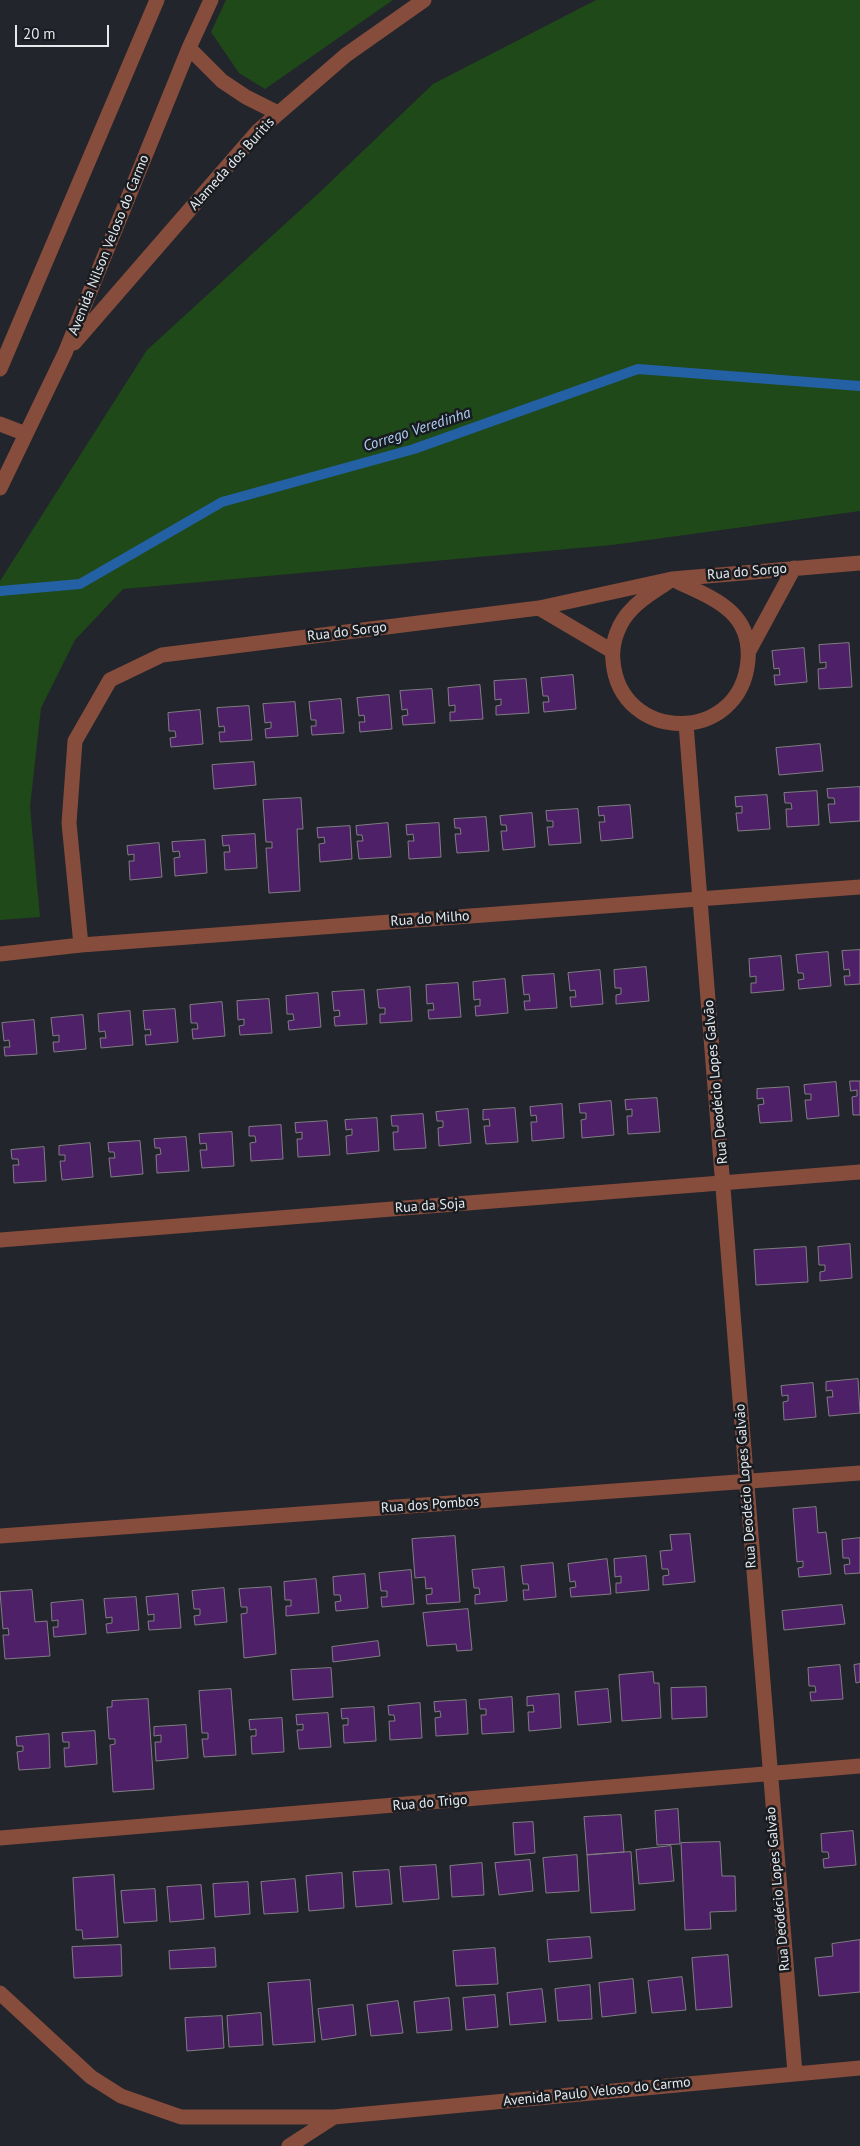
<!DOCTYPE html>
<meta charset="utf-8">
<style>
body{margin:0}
#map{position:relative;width:860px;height:2146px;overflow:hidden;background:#22252b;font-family:"PT Sans",sans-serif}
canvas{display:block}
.scale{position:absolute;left:15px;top:25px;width:94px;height:22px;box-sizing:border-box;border:2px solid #e6e9ec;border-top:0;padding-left:6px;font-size:15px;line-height:18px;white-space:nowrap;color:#e6e9ec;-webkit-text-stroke:4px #181c21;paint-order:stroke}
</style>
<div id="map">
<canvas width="860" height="2146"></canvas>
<div class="scale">20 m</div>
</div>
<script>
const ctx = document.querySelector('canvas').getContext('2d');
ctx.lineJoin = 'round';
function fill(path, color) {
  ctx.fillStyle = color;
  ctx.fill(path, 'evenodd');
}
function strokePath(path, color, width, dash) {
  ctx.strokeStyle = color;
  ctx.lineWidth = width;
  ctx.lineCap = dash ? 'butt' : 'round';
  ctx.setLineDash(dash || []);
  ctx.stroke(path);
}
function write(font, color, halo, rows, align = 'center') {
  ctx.font = font + ' "PT Sans",sans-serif';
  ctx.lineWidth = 5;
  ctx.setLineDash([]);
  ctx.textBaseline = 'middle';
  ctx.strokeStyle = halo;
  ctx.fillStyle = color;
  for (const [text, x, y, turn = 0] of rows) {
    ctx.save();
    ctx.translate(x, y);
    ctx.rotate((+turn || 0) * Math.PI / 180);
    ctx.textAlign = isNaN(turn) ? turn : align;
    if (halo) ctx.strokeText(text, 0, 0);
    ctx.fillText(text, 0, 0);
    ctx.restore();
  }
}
fill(new Path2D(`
 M226 0H393L265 89 239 73 211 32Z
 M596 0H860V511L612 545 123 589 75 640 41 708 30 807 40 917 0 920V581L147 350 320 192 433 84Z`), '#1f4918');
strokePath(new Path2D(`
 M0 591 80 584 222 502 414 449 638 369 860 386`), '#2461a4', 10);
const building = new Path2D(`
 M849 643 852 687 819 689 818 669 826 668V662L820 663 819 645Z
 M804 648 807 682 775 685 774 675H780L779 668 774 669 772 651Z
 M573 675 576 709 544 712 543 702H549L548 696H543L541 678Z
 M526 679 529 713 496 715V706L501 705V699L495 700 494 681Z
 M480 685 483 719 450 721V712H455V705L449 706 448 688Z
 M432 689 435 723 403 725 402 716 408 715 407 709 402 710 400 691Z
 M389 695 392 729 360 732 359 722H365L364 715 359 716 357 698Z
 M341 699 344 733 312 735 311 726H316V720H311L309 702Z
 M295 702 298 736 266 738 265 729 271 728V722L265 723 263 704Z
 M249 706 252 740 220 742 219 732H225L224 726 219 727 217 708Z
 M200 710 203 744 171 747 170 738 176 737 175 731H169L168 713Z
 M820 744 823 771 779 775 776 748Z
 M254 762 256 785 214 789 212 765Z
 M860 787V821L830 823 828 804H835L834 798H828L827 789Z
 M817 791 819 825 787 827 786 809H792L791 803H785L784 793Z
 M767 795 770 829 738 831 736 813H742V806L736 807 735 797Z
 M301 798 303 829H297L300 891 269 893 266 848H272V842H266L263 800Z
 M630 805 633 838 601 841 599 822H605L604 815 599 816 598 807Z
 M578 809 581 843 549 845 547 827H553V821H547L546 811Z
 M532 813 535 847 503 850 501 831H507L506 825H501L500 816Z
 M486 817 489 851 457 853 455 834H461L460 828H455L454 819Z
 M388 823 391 857 359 859 357 841H363L362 835H357L356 826Z
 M439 823 441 857 409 859 408 841H414L413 834 407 835 406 825Z
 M350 826 352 859 320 862 319 844 325 843 324 837 318 838 317 828Z
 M255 834 257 868 225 870 224 852H230L229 845 223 846 222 836Z
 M205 840 207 873 175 876 174 858 180 857 179 851 173 852 172 842Z
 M159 843 162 877 130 880 129 861H134V854L128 855 127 846Z
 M860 950V984L845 985 844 976H850L849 969 844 970 842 951Z
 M828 952 831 986 799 989 798 980 804 979 803 973H798L796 955Z
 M781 956 784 990 751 993V983H756V976L750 977 749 959Z
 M646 967 649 1001 616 1004V995L621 994V988H615L614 970Z
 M600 970 603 1004 571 1007 570 997H576L575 990 570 991 568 973Z
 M554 974 557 1008 525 1010 524 1001H530L529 994 524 995 522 976Z
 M505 979 508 1013 476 1016 475 1006H480V999L474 1000 473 982Z
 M458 983 461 1017 429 1019 428 1010H434L433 1003 427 1004 426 985Z
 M410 987 412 1021 380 1023V1014H385V1008H379L377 990Z
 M364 990 367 1024 335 1026 334 1017 340 1016 339 1010 334 1011 332 992Z
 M318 993 321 1027 289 1030 288 1021 294 1020 293 1014H287L286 996Z
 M269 999 272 1033 240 1035 239 1026 244 1025V1019L238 1020 237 1001Z
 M222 1002 225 1036 193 1039 192 1029H198L197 1023H191L190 1005Z
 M175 1009 178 1042 146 1045 145 1035H151L150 1029 145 1030 143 1011Z
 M130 1011 133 1045 101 1048 100 1038H106L105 1031 99 1032 98 1014Z
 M83 1015 86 1049 54 1052 53 1042H59V1035L53 1036 51 1018Z
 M34 1020 37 1054 5 1056 4 1047H10L9 1040 4 1041 2 1023Z
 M850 1081H860V1115H853L852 1097 857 1096V1090L851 1091Z
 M836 1082 839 1116 807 1119 805 1100H811V1094H805L804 1085Z
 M789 1087 792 1121 760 1123 758 1105 764 1104 763 1098 757 1099V1089Z
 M657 1098 660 1132 628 1134 627 1116H632V1109L626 1110 625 1100Z
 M611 1101 614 1135 582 1138 581 1120 586 1119V1113H580L579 1104Z
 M562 1104 564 1138 532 1141 531 1122H537L536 1115 531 1116 530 1107Z
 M515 1108 518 1142 486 1144 484 1126H490L489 1119 483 1120V1110Z
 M468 1109 471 1143 439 1146 438 1128 443 1127V1121H437L436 1112Z
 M423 1114 426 1148 394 1150 393 1132H398V1126H392L391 1116Z
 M377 1118 379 1151 347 1154 346 1136 352 1135V1129L346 1130 345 1120Z
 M327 1121 330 1155 298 1157 297 1139H302V1132L296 1133 295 1123Z
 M281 1125 283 1159 251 1161 250 1143 256 1142 255 1136H249V1127Z
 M232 1132 234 1166 202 1168 200 1150H207L206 1143 200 1144 199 1134Z
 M186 1137 189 1171 157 1173 156 1155 161 1154 160 1148H155L154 1139Z
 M140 1141 143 1174 111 1177 109 1158H115L114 1152H109L108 1143Z
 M90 1143 93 1177 62 1180 60 1161H65V1155H59V1146Z
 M44 1147 46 1181 14 1183 13 1165H19L18 1159H12L11 1150Z
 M850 1244 852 1278 820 1281V1272L825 1271V1265H819L818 1247Z
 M806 1247 808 1282 756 1285 754 1250Z
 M858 1379 860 1413 829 1416 827 1397H833L832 1390 826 1391V1382Z
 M813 1383 816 1417 784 1420 783 1402 788 1401V1395L782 1396 781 1386Z
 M816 1507 818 1533 826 1532 831 1574 799 1577 798 1568 803 1567V1561L797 1562 793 1509Z
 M690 1534 695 1582 663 1585V1576L669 1575 668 1569H662L660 1551 672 1550 670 1535Z
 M455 1536 460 1602 427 1604 426 1595 432 1594V1588L426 1589 425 1577 415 1578 412 1539Z
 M860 1538V1573L845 1574 844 1565 850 1564 849 1558H843L842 1540Z
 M646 1556 649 1590 616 1593V1583H621V1576L615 1577 614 1559Z
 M607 1559 611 1594 571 1597 570 1588 576 1587 575 1581 570 1582 568 1564Z
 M553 1563 556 1597 524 1600 523 1590H529L528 1584H523L521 1566Z
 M504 1567 507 1601 475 1604V1595L480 1594 479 1588H474L472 1570Z
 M411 1570 414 1604 382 1607 381 1597H387V1591H381L379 1573Z
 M365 1574 368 1608 336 1611 335 1602 341 1601 340 1595H334L333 1577Z
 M316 1579 319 1613 286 1616V1606H291V1600H285L284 1582Z
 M271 1587 276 1654 244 1658 241 1614 247 1613V1607H241L239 1589Z
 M224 1588 227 1622 195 1625 194 1616 200 1615V1609H194L192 1591Z
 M32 1590 35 1622 47 1621 50 1656 5 1659 3 1635H9L8 1628 3 1629 0 1592Z
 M178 1594 181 1628 149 1630 148 1621H154V1614L148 1615 146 1597Z
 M136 1597 139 1630 107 1633 106 1624 112 1623V1617L106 1618 104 1599Z
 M83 1600 86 1634 54 1637 53 1627H58V1620L52 1621 51 1603Z
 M842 1605 845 1624 784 1630 782 1611Z
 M468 1609 472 1650 457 1651 456 1644 427 1646 423 1613Z
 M378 1641 380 1656 333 1662 332 1647Z
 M860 1664V1682L856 1683 854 1665Z
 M840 1665 843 1699 811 1701 810 1692H816L815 1686H809L808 1668Z
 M331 1668 333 1697 293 1700 291 1670Z
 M653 1672 654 1683H659L661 1718 622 1721 619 1675Z
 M706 1687 707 1717 672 1719 671 1688Z
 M231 1689 236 1755 204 1757 202 1739H208V1733H202L199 1691Z
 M608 1689 611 1722 578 1725 575 1692Z
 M559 1694 561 1728 529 1731 528 1712H534L533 1705 527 1706V1697Z
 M512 1697 514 1732 482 1734 481 1715H486V1709H480L479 1700Z
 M148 1699 154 1789 113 1792 110 1745 115 1744V1739H109L107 1707H112V1701Z
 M466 1700 468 1734 436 1736 435 1718 441 1717 440 1711 435 1712 434 1702Z
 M420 1703 422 1738 390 1740 389 1721H395L394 1715H389L388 1706Z
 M374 1707 376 1741 344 1743 343 1725H348V1718L342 1719 341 1709Z
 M328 1713 331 1747 299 1749 297 1730H303V1724L297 1725 296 1715Z
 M282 1718 284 1752 252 1754 251 1736H256V1729L250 1730 249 1720Z
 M186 1725 188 1758 156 1761 155 1742H161V1735L154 1736V1727Z
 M95 1731 97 1764 65 1767 64 1748H69V1742H63L62 1733Z
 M49 1734 50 1768 19 1770 17 1752 23 1751V1746H17L16 1737Z
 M678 1809 680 1844 657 1845 655 1811Z
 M621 1815 624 1852 587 1855 584 1817Z
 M533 1822 535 1853 515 1855 513 1823Z
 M853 1831 856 1865 824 1868 823 1859 829 1858 828 1852H822L821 1834Z
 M720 1842 722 1876H735L736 1911 710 1912 711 1929 685 1930 681 1843Z
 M671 1846 674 1881 639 1884 636 1850Z
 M631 1852 635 1910 591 1913 587 1855Z
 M577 1855 579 1891 546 1893 543 1858Z
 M530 1860 533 1891 499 1895 495 1863Z
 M482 1863 484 1895 452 1897 450 1866Z
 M436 1865 439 1899 403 1902 400 1867Z
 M389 1870 392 1904 356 1907 353 1872Z
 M342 1873 344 1908 309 1911 306 1876Z
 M114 1875 118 1937 83 1939 82 1930H76L73 1878Z
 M295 1879 298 1912 264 1914 261 1882Z
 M248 1882 250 1914 215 1917 213 1884Z
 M201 1885 204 1919 170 1922 167 1887Z
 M155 1889 157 1921 124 1923 121 1891Z
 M590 1937 592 1958 549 1962 547 1940Z
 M860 1940V1992L819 1996 815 1958 833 1956 832 1944Z
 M121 1945 122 1976 74 1978 72 1947Z
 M215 1948 216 1967 170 1969 169 1951Z
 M495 1948 498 1984 456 1986 453 1951Z
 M728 1955 732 2007 696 2010 692 1958Z
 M682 1977 686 2010 652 2013 648 1981Z
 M633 1979 636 2013 602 2017 599 1983Z
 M310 1980 315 2042 273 2045 268 1983Z
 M590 1985 592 2019 558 2021 555 1989Z
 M542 1989 546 2022 510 2025 507 1993Z
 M495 1995 498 2027 466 2030 463 1998Z
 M449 1998 452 2030 417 2033 414 2002Z
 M398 2001 403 2033 371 2036 367 2005Z
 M353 2005 356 2035 322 2040 318 2009Z
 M261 2013 263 2045 229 2047 227 2016Z
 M222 2016 224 2048 187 2051 185 2018Z`);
fill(building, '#4e2068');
strokePath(building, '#817d84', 1);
strokePath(new Path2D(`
 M189 48 222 81 246 97 278 113
 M74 343 258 131 346 55 424 0
 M0 369 157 0
 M0 424 26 434
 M0 488 65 353 189 48 211 0
 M672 579C709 597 752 609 748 660 741 745 620 744 613 661 611 642 619 622 632 609 643 597 659 589 672 579Z
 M539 608 612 651
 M749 651 794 568
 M686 724C724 1174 755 1623 795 2073
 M81 945 69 823 75 741 110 680 162 655 539 608 672 579 860 563
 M0 954 81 945 860 887
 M0 1240 860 1172
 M0 1536 860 1473
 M0 1838 860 1766
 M0 1993 91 2077 121 2096 181 2117H334L860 2068
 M289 2146 334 2117`), '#864c3c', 15);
write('14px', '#e6e9ec', '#181c21', [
 ["Alameda dos Buritis",232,164,-48],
 ["Avenida Nilson Veloso do Carmo",109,245,-68],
 ["Rua do Sorgo",747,572,-5],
 ["Rua do Sorgo",347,632,-7],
 ["Rua do Milho",430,919,-4],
 ["Rua Deodécio Lopes Galvão",716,1082,-95],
 ["Rua da Soja",430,1206,-4],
 ["Rua Deodécio Lopes Galvão",746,1486,-94],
 ["Rua dos Pombos",430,1505,-4],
 ["Rua do Trigo",430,1803,-5],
 ["Rua Deodécio Lopes Galvão",778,1889,-95],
 ["Avenida Paulo Veloso do Carmo",597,2092,-6]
]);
write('italic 15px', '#afcef3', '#181c21', [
 ["Corrego Veredinha",417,430,-18]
]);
</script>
